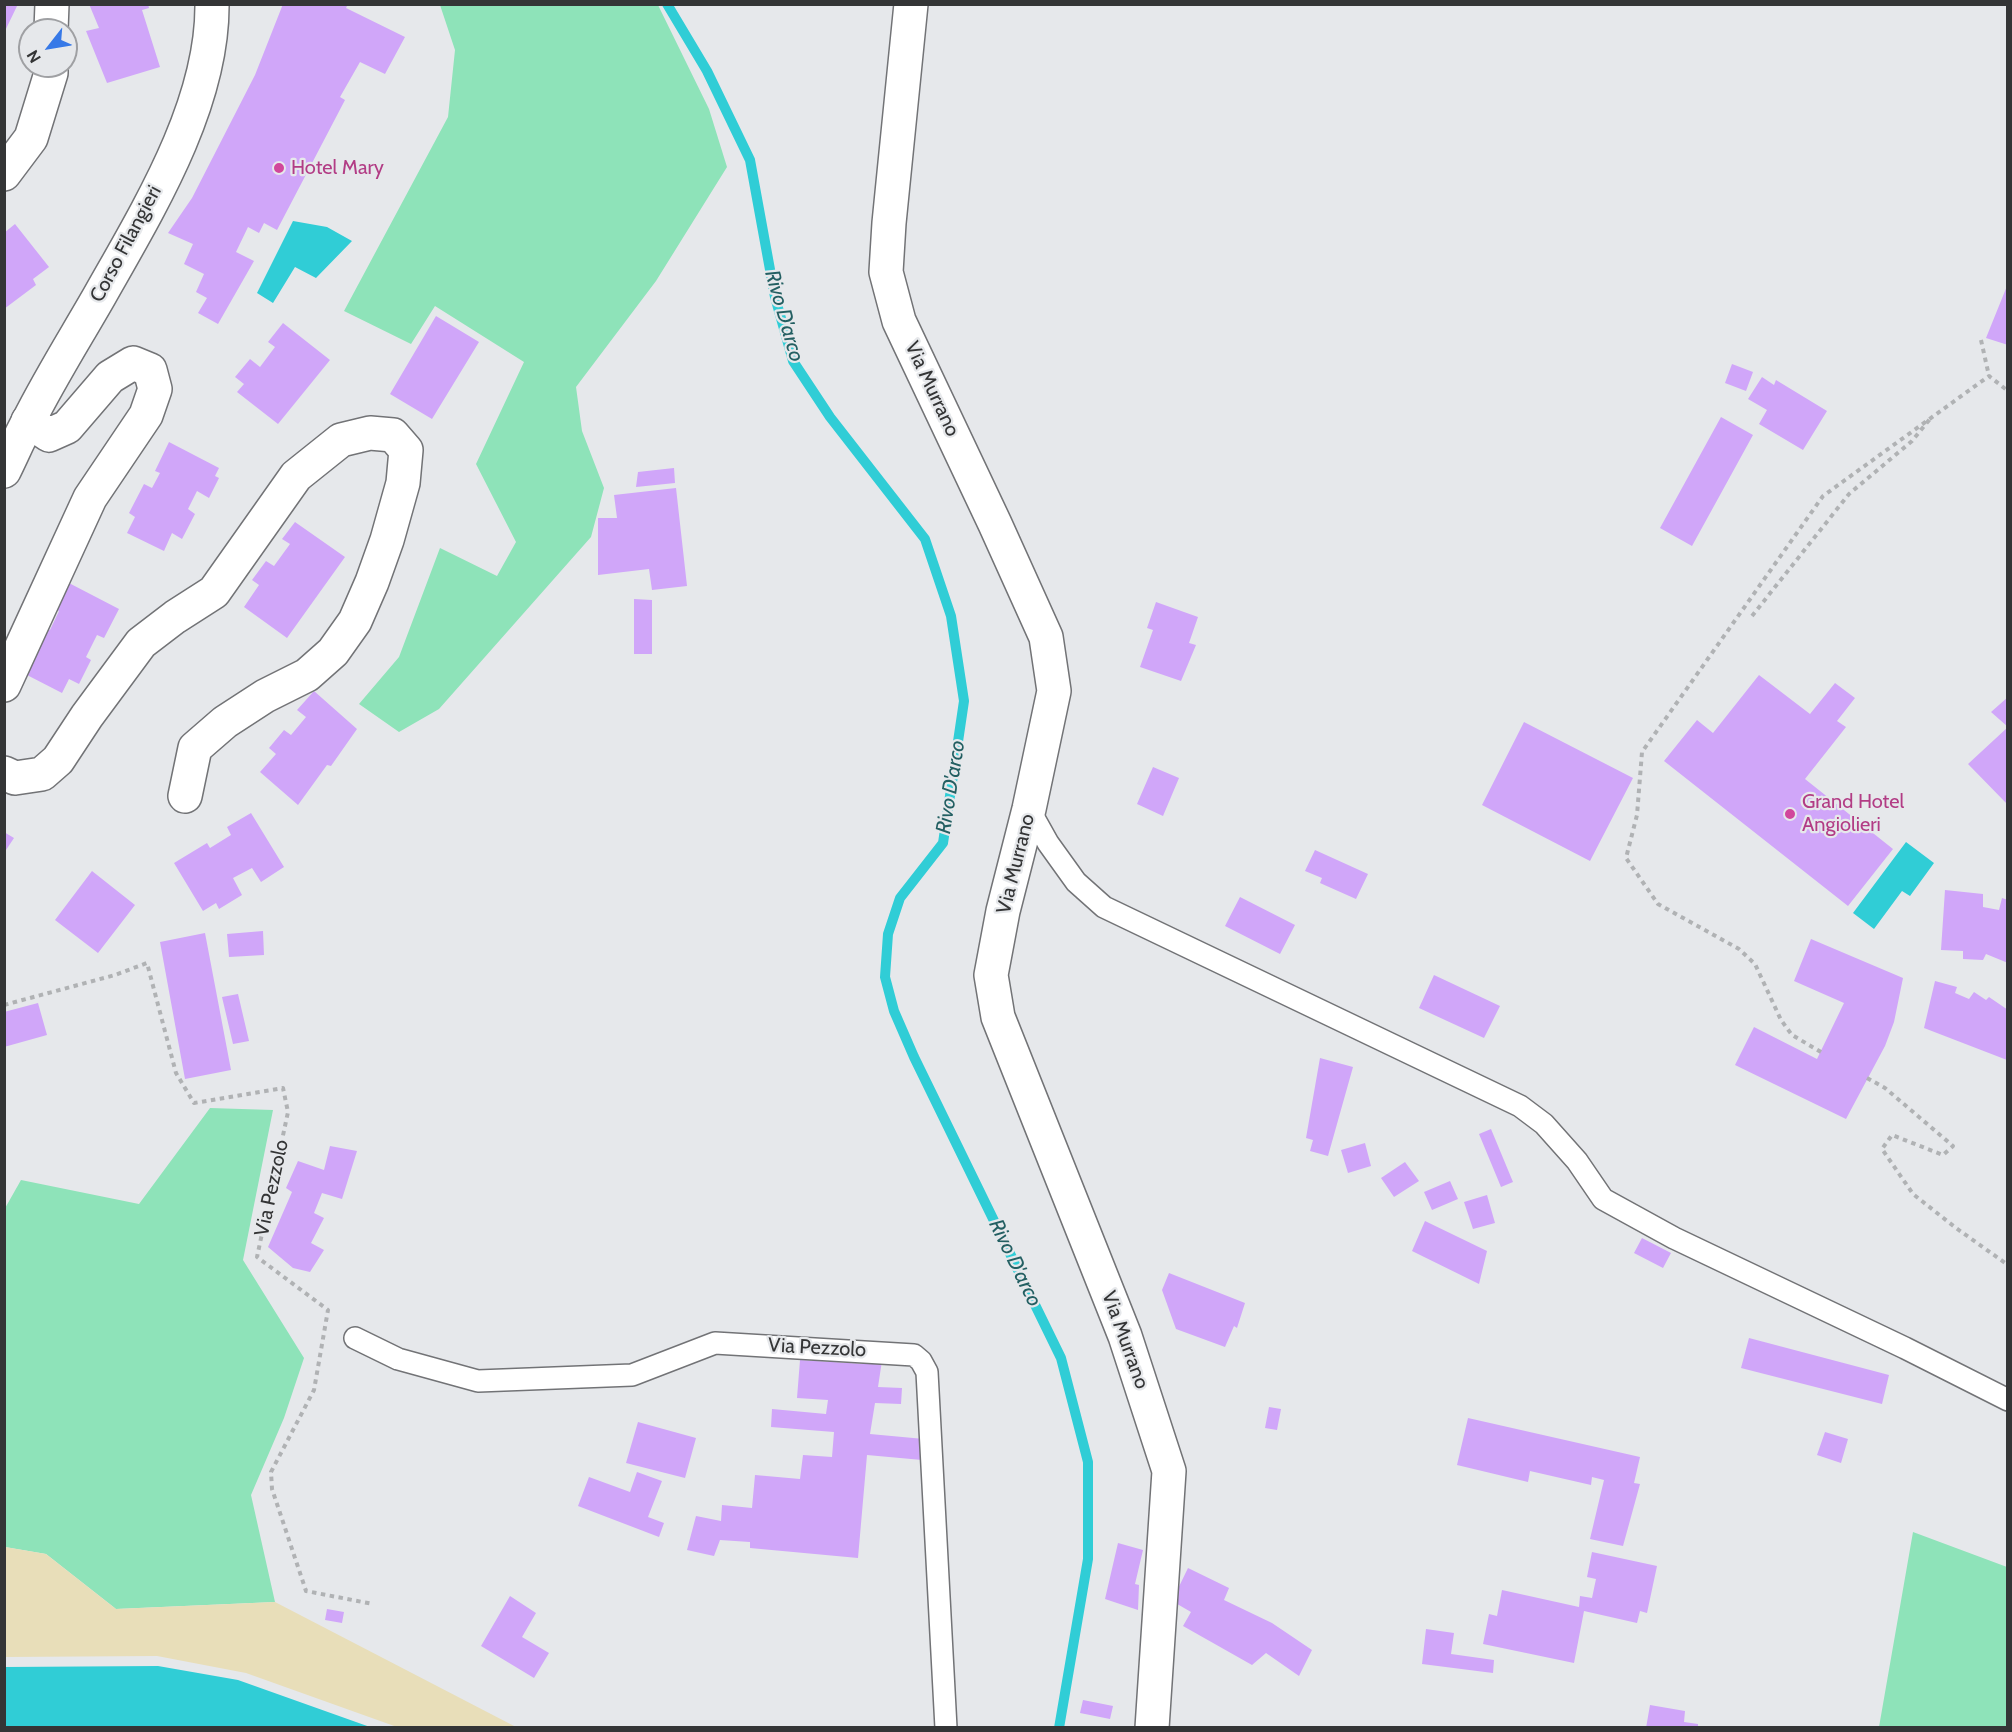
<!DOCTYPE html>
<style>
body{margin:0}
#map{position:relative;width:2012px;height:1732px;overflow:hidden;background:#e6e8eb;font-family:Cabin,sans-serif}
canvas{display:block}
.frame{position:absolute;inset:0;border:6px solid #343536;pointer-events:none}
.north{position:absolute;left:18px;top:18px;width:60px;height:60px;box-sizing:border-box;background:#e6e8eb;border:2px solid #9fa0a3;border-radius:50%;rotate:239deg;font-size:16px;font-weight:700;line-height:24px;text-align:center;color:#343536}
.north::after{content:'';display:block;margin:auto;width:21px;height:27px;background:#3779e7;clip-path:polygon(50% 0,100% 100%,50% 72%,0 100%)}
</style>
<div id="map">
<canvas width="2012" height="1732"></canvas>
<div class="frame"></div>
<div class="north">N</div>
</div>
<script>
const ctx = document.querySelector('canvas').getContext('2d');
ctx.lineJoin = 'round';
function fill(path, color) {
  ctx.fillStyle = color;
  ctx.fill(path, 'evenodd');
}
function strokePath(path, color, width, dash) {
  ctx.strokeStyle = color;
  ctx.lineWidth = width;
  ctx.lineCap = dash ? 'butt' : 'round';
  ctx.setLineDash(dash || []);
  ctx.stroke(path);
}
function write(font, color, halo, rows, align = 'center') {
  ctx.font = font + ' Cabin,sans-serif';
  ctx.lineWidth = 4.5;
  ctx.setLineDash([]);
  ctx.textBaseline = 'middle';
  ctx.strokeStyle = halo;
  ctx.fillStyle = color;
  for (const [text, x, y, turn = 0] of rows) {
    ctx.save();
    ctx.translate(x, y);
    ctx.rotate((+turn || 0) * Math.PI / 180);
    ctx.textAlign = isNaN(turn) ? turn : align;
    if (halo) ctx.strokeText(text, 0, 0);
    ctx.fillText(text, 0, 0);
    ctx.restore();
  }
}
fill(new Path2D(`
 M440 5H658L709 109 727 167 656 281 576 387 582 431 604 488 591 537 439 709 399 732 359 704 399 657 440 548 497 576 516 542 476 464 524 362 435 306 411 344 344 311 448 117 455 50Z
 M210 1108 273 1110 243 1260 304 1358 284 1418 251 1495 275 1602 116 1609 46 1554 5 1547 4 1210 21 1180 139 1204Z
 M1913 1532 2007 1567V1727H1879Z`), '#8ee3b9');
fill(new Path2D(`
 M5 1547 46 1554 116 1609 275 1602 516 1727H397L246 1673 157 1656 5 1657Z`), '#e8deb9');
fill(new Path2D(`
 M293 221 327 227 352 241 316 278 295 267 273 303 257 293Z
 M1906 842 1934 863 1910 896 1902 891 1874 929 1853 913Z
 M158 1666 238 1680 370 1727H5V1667Z`), '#30cdd6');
strokePath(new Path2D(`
 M667 4 707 71 750 160 775 297 793 361 830 417 925 539 951 616 964 701 943 843 900 898 888 934 885 977 894 1011 914 1057 1061 1358 1088 1462V1559L1059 1728`), '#30cdd6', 10);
fill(new Path2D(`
 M4 4H18L4 33Z
 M89 4H148L149 8 142 10 160 67 107 83 86 31 99 28Z
 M283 4H348L346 8 405 37 385 74 360 62 340 97 345 100 277 230 264 223 259 233 248 227 236 252 254 261 218 324 198 313 207 298 196 292 204 274 184 264 193 244 168 233 192 198 255 75Z
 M15 224 49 267 33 279 36 285 4 309V233Z
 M2007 286H2008V345L1986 338Z
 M436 316 479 342 432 419 390 394Z
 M283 323 330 360 278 424 237 392 244 384 235 377 250 359 260 367 275 347 268 342Z
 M1732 364 1753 372 1746 391 1725 383Z
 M1762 377 1774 385 1776 380 1827 411 1803 450 1759 424 1767 410 1748 399Z
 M1721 417 1753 435 1692 546 1660 528Z
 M169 442 219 468 215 476 219 478 209 498 197 491 188 509 195 514 182 539 172 533 164 551 127 533 135 517 129 513 144 484 152 488 160 473 155 471Z
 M674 468 675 483 636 487 638 472Z
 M676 488 687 586 652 590 649 569 598 575V518H617L614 495Z
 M295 522 345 557 287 638 244 607 259 585 252 580 266 561 274 566 290 544 282 539Z
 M67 582 119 609 104 638 97 635 86 657 91 660 79 684 69 679 62 693 25 674 41 626 50 630 59 611 53 608Z
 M634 599 652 600V654H634Z
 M1156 602 1198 617 1189 643 1196 645 1181 681 1140 667 1153 630 1147 628Z
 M1759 675 1810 714 1835 683 1855 698 1837 721 1846 727 1805 779 1893 849 1848 906 1664 761 1697 720 1713 733Z
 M314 691 357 729 331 766 327 765 298 805 260 772 276 754 269 748 284 730 291 735 306 717 297 710Z
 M2008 697V727L1991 712Z
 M1524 722 1633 778 1590 861 1482 805Z
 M2008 727V805L1968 764Z
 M1153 767 1179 778 1163 816 1137 804Z
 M251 813 284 867 261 882 252 868 233 878 242 895 219 909 216 903 203 911 174 863 207 843 210 848 231 835 227 827Z
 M4 832 14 838 4 853Z
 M1315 850 1368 874 1356 899 1320 883 1322 878 1305 871Z
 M92 871 135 905 98 953 55 920Z
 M1945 890 1983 894V907L1999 910 2002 898 2008 900V963L1986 954 1983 960 1963 959V951L1941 950Z
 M1240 897 1295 925 1280 954 1225 926Z
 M263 931 264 955 229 957 227 934Z
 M205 933 231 1070 185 1079 160 942Z
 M1811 939 1903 978 1894 1022 1885 1046 1846 1119 1735 1065 1754 1027 1817 1059 1844 1003 1794 981Z
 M1434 975 1500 1006 1484 1038 1419 1008Z
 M1935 981 1957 987 1955 993 1969 999 1974 992 1986 1000 1989 997 2008 1010 2007 1060 1924 1028Z
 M238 994 249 1041 233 1044 222 997Z
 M38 1003 47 1035 4 1047V1012Z
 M1320 1058 1353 1067 1328 1156 1310 1151 1313 1140 1306 1138Z
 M1491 1129 1513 1182 1501 1187 1479 1134Z
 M1365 1143 1371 1166 1348 1173 1341 1150Z
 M330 1146 357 1151 342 1199 322 1193 314 1213 324 1218 311 1243 324 1250 310 1272 293 1268 268 1247 292 1192 286 1188 298 1161 324 1170Z
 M1405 1162 1419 1181 1394 1197 1381 1178Z
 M1450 1181 1458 1199 1432 1210 1424 1192Z
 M1487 1195 1495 1223 1473 1229 1464 1202Z
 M1425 1221 1487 1251 1479 1284 1412 1251Z
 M1642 1238 1671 1253 1663 1268 1634 1253Z
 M1169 1273 1245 1303 1237 1328 1234 1326 1225 1347 1176 1329 1162 1290Z
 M1749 1338 1889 1375 1882 1404 1741 1368Z
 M866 1353 883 1354 878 1387 902 1388 901 1404 875 1403 870 1434 924 1439 922 1460 867 1455 858 1558 750 1548V1542L720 1540 714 1556 687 1550 696 1516 721 1521 722 1505 752 1508 755 1475 800 1479 803 1455 832 1457 834 1432 771 1427 772 1409 826 1414 828 1400 797 1398 800 1360 864 1364Z
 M1269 1407 1281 1409 1277 1430 1265 1428Z
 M1468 1418 1640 1457 1634 1483 1640 1484 1623 1546 1590 1539 1604 1480 1592 1477 1591 1485 1530 1471 1528 1482 1457 1465Z
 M638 1422 696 1438 685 1478 626 1463Z
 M1825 1432 1848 1439 1841 1463 1817 1455Z
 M637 1472 662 1481 648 1517 664 1523 659 1537 578 1506 589 1477 630 1492Z
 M1118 1543 1143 1550 1135 1584 1139 1585 1138 1610 1105 1599Z
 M1592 1552 1657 1566 1647 1613 1640 1611 1637 1623 1584 1611 1574 1663 1483 1644 1489 1614 1497 1616 1502 1590 1579 1607 1580 1596 1592 1598 1596 1579 1587 1577Z
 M1188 1568 1229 1588 1224 1600 1272 1623 1312 1650 1299 1676 1266 1653 1252 1665 1183 1626 1191 1612 1172 1601Z
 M510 1596 536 1613 522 1637 549 1653 534 1678 481 1646Z
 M327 1609 344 1612 342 1623 325 1620Z
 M1426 1629 1454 1633 1451 1654 1494 1660 1493 1673 1422 1664Z
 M1083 1700 1113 1706 1110 1719 1080 1713Z
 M1650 1705 1685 1711 1684 1722 1698 1724V1728H1646Z`), '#d0a6f9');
const lane = new Path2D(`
 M1029 809 1048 843 1076 882 1104 907 1520 1106 1544 1124 1577 1161 1603 1199 1674 1238 1905 1348 2008 1400
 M355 1338 398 1359 478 1381 632 1375 715 1343 914 1355 921 1361 927 1372 946 1728`);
const street = new Path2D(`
 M911 4 889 223 886 272 899 321 995 524 1046 637 1054 691 1029 809 1003 911 991 975 998 1017 1125 1336 1169 1471 1152 1728
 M51 30 52 4
 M4 174 31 138 51 73V66
 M4 685 90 498 146 415 155 389 150 370 133 363 110 377 67 427 49 435 28 421
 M4 773 15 778 42 774 58 760 87 716 141 643 175 617 214 592 296 476 341 440 370 433 393 435 406 450 403 483 387 540 372 582 355 621 333 652 307 675 265 696 225 722 195 748 185 796`);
const secondary = new Path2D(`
 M4 471C12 455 19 438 28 422 50 378 76 337 100 295 148 210 213 105 212 4`);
strokePath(lane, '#727376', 24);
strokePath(street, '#727376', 36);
strokePath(secondary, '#727376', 36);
strokePath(new Path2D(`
 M1981 340 1989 376
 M1752 616 1849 494 1912 441 1930 419
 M4 1005 115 975 147 963 176 1073 194 1103 283 1088 288 1112 257 1257 328 1310 314 1390 271 1472 272 1489 306 1591 373 1604
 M1821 1052 1792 1035 1781 1020 1755 964 1739 949 1658 904 1626 858 1637 815 1642 752 1823 496 1989 376 2008 391
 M1867 1078 1885 1088 1953 1146 1943 1155 1892 1135 1882 1149 1913 1194 1956 1228 2008 1265`), '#b0b2b4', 4, [4.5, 4.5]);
strokePath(lane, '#fff', 21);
strokePath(street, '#fff', 33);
strokePath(secondary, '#fff', 33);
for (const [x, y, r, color] of [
 [279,168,6,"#d1479c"],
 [1790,814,6,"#d1479c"]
]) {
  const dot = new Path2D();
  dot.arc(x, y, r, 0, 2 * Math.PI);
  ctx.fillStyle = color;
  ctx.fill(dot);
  strokePath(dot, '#e6e8eb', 2);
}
write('20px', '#b23c85', '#e6e8eb', [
 ["Hotel Mary",291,168],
 ["Grand Hotel",1802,802],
 ["Angiolieri",1802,825]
], 'left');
write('20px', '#343536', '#e6e8eb', [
 ["Corso Filangieri",126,244,-62],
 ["Via Murrano",932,389,65],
 ["Via Murrano",1016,864,-76],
 ["Via Pezzolo",272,1188,-78],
 ["Via Murrano",1125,1340,70],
 ["Via Pezzolo",817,1348,3]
]);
write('italic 21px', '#235f62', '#e6e8eb', [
 ["Rivo D'arco",784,316,74],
 ["Rivo D'arco",951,787,-81],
 ["Rivo D'arco",1015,1263,64]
]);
</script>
